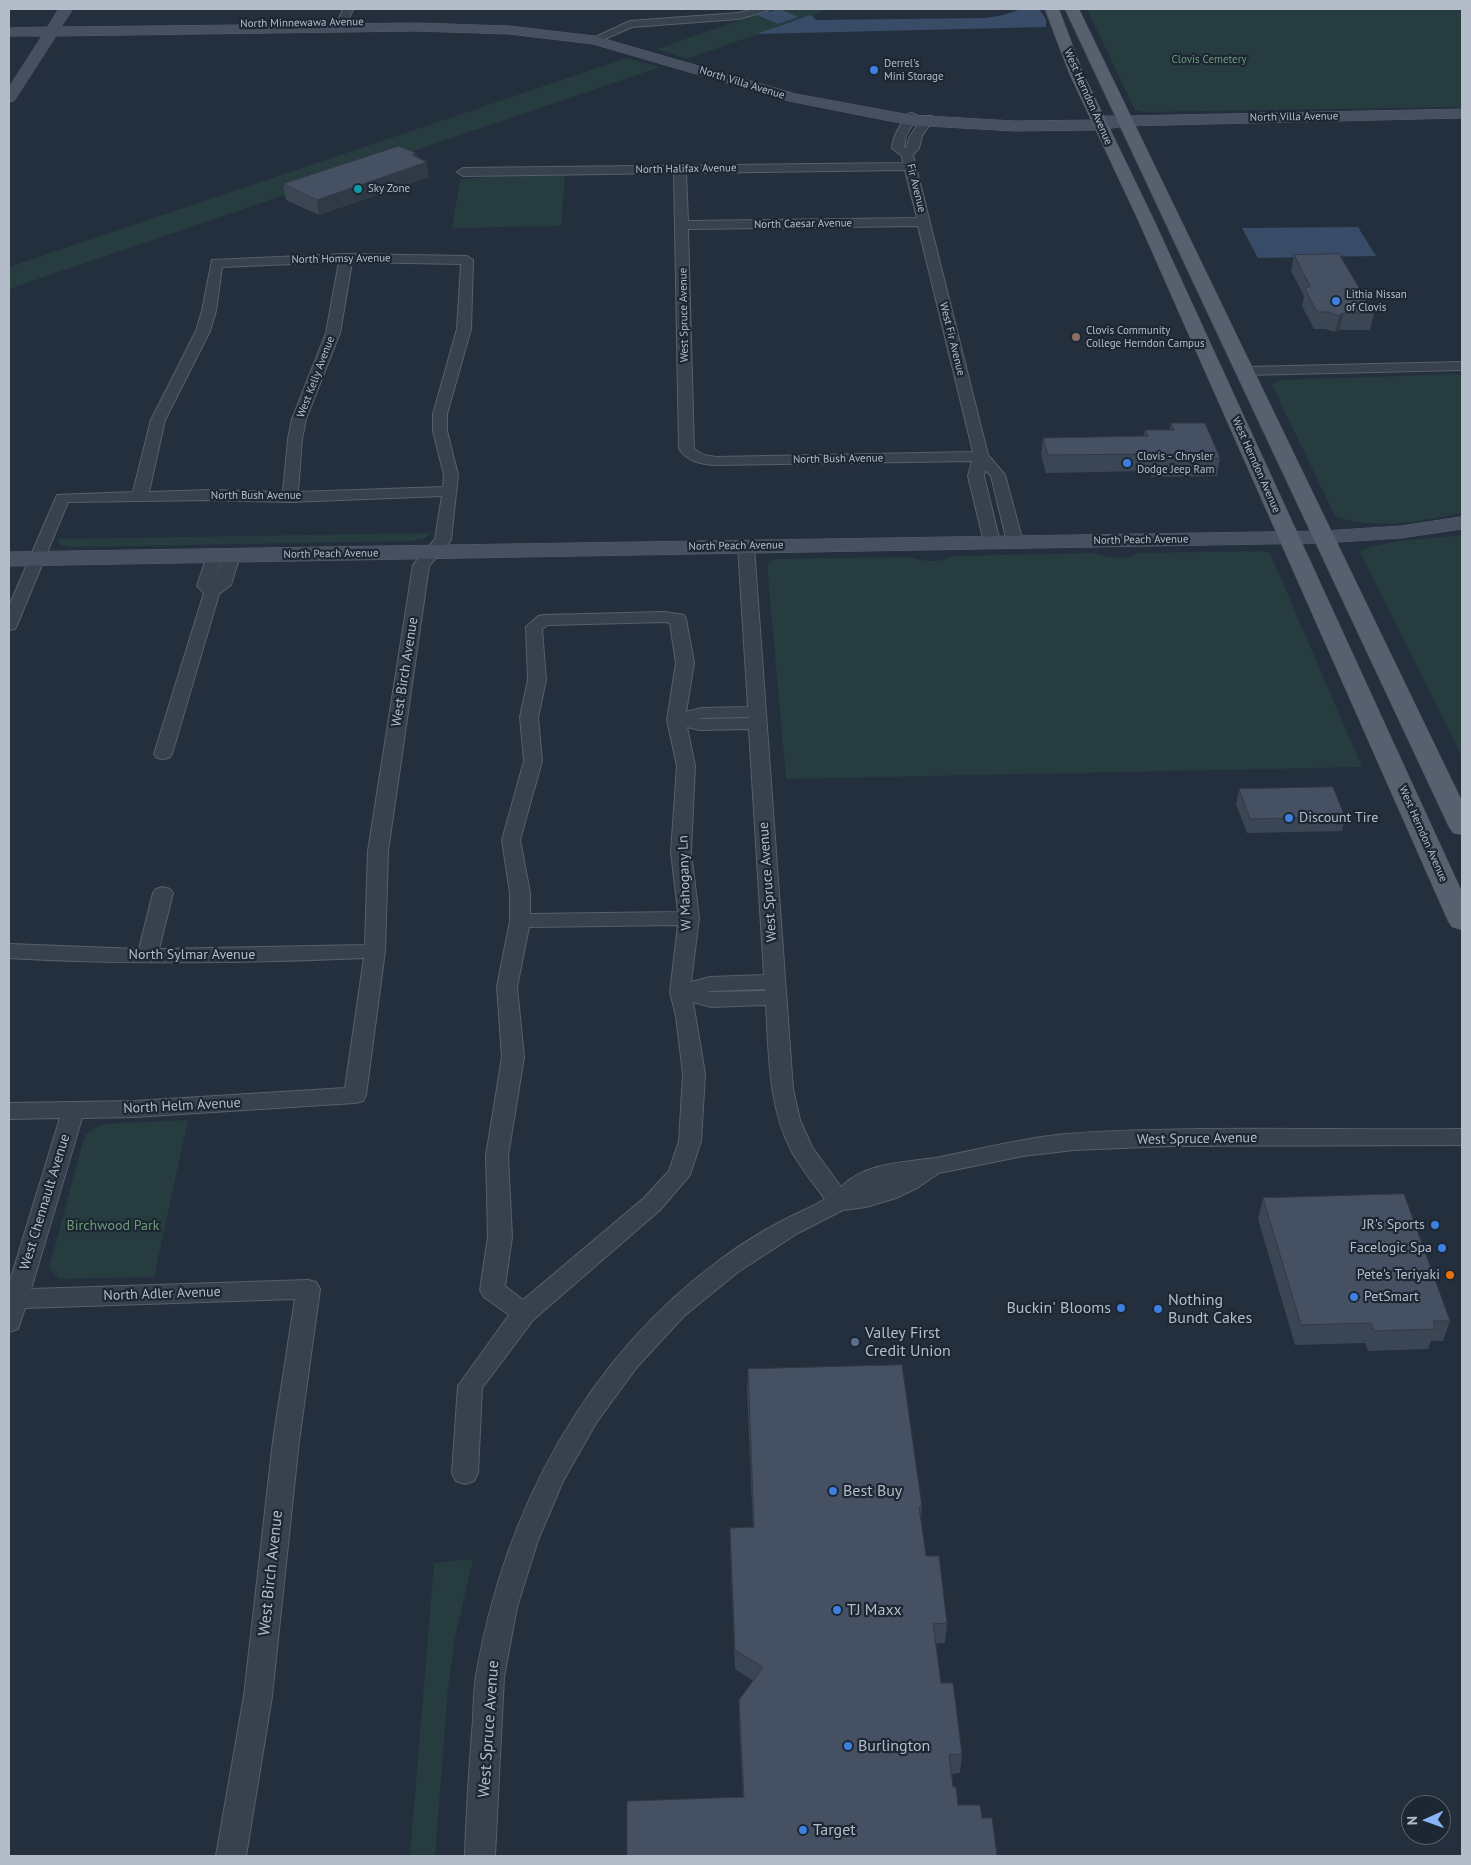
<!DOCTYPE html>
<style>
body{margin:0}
#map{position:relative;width:1471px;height:1865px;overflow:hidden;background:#242f3e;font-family:"PT Sans",sans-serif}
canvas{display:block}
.frame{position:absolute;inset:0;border:10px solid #b4bcc9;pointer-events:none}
.north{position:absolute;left:1401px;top:1795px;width:50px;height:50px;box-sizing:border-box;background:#1d2633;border:1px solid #59626f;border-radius:50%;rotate:268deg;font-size:14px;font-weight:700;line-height:20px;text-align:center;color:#b4bcc9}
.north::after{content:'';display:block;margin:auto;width:18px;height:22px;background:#8ab4f8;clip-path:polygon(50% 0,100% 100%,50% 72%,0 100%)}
</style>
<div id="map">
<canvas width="1471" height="1865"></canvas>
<div class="frame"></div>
<div class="north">N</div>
</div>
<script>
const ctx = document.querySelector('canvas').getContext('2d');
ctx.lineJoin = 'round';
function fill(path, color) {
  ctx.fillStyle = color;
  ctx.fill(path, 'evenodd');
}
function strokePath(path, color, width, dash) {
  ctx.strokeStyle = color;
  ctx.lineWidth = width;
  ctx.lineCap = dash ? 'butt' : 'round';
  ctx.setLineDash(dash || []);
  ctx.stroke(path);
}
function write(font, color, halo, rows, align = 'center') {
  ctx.font = font + ' "PT Sans",sans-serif';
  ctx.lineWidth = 4.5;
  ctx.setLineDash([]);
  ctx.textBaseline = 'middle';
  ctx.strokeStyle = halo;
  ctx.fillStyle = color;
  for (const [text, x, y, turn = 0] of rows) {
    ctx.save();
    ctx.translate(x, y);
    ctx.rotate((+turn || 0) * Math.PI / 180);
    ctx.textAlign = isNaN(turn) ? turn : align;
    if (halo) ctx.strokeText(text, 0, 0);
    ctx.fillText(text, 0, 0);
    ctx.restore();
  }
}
fill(new Path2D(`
 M776 9H830L686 59 657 49 741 20 738 19Z
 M1087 9H1462V107L1143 112 1135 110Z
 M627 58 660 67 9 289V267Z
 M565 175 561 226 452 228 460 180 491 176Z
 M1462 374V513C1422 521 1375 531 1335 516L1272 385 1280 380Z
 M431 533 425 538 411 541 72 547 60 545 57 539Z
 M1462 535V757L1360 551C1375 541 1440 538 1462 535Z
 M1263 551 1270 553 1362 767 786 779 767 565 775 559 910 557C923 562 942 563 953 556L1095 553C1107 559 1127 560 1138 553Z
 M188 1120 154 1277 59 1279 49 1268 85 1135 102 1124Z
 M473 1559 455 1637 448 1688 435 1856H410L434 1563Z`), '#263c3f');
fill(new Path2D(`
 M780 9 798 17 778 24 757 15Z
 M1022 9H1039L1046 19V27L756 34 811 15 816 20 986 18 1003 15Z
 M1358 227 1376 256 1258 258 1242 228Z`), '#394c67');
const street = new Path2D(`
 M343 9H354C348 15 348 29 340 31L335 28Z
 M754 9H769L767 11 738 19 632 27 598 42 594 43 589 40 630 21 738 13Z
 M912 113 918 116 906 135 904 147 906 148 910 136 924 116H932L934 118 922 136 919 148 913 155 988 455 1005 475 1023 542 1021 545H1009L1007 542 991 476 985 470 984 476 1000 542 998 545H986L984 542 968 476 972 461 716 465C701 464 688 462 679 449L674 173 463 176 457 172 463 168 903 163 902 156 892 148C893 135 901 124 908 114ZM905 170 917 218 688 221 686 173ZM918 226 973 452 716 457 704 455 694 449 688 229Z
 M346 254 467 256 473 260 471 329 447 414V431L458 475 451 540 429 566 388 851 385 951 366 1095 363 1101 355 1103 135 1117 82 1118 31 1289 308 1280 316 1282 320 1289 299 1441 272 1696 246 1856H216L244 1696 273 1441 295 1299 25 1308 18 1329 9 1332V1284L60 1118 9 1119V1103L135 1101 345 1088 364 958C245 963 127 965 9 958V944L139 949 153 893 156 889 163 887 170 889 173 893 159 949 365 945 368 851 413 565 435 539 442 496 290 502 211 500 68 502 17 625 15 629 9 630V606L57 495 133 492 151 420 196 331 202 311 212 260ZM339 262 326 333 292 419 288 439 283 492 211 490 149 492 165 420 210 331 216 311 222 267ZM352 262 461 264 457 329 433 414V431L444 475 443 487 298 492 302 439 306 419 340 333Z
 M1462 362V370L1245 375 1238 371 1245 367Z
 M746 541 752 543 754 546 793 1089 800 1120 812 1147 841 1187C867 1161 907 1163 941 1157 979 1149 1017 1140 1056 1135 1104 1130 1152 1130 1200 1129 1287 1128 1375 1130 1462 1129V1145L1171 1146 1074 1150 1023 1156 939 1173 917 1188 896 1198 866 1207 843 1210 798 1233 738 1272 684 1316 637 1367 596 1423 563 1481 538 1540 517 1607 504 1677 495 1856H465C466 1815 469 1774 472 1732 474 1714 473 1695 476 1676 504 1512 585 1359 721 1259 740 1245 761 1232 782 1221 796 1213 811 1208 825 1199 814 1184 801 1168 792 1152 768 1106 769 1055 766 1005L711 1007 693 1002 705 1074 701 1141 690 1175 660 1210 533 1320 482 1388 478 1473 474 1481 465 1484 456 1481 452 1473 458 1386 509 1315 484 1297 480 1290 488 1237 486 1156 502 1057 497 987 510 921V893L502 840 524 761 520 717 528 680 526 627 538 616 544 615 665 612 684 615 686 619 694 663 686 712 701 708 748 707 738 546 740 543ZM665 622 670 623 676 663 667 720 677 766 671 852 678 912 530 914V893L520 840 542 761 538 717 546 680 542 629 548 625ZM749 717V718L698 719 702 718ZM687 727 700 730 749 729 764 975 710 977 691 982 699 918 691 852 695 766ZM678 925 670 992 676 1016 683 1074 679 1141 669 1171 644 1198 523 1300 505 1286 512 1237 508 1156 524 1057 517 987 529 927ZM765 989V991L707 992 710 991Z
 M232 550 238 552 240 555 231 585 219 594 172 754 169 758 163 759 157 758 154 754 204 593 197 586 207 556 209 553H221L223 556 214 584 224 555 226 552Z`);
const secondary = new Path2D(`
 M59 9H73L61 27 416 23 509 26 594 36 796 94 910 115 1014 121 1099 120 1101 116H1125L1462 109V118L1125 126 1100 130 1014 131 910 125 789 101 593 44 509 34 416 31 56 36 14 101 9 102V87L42 36H9V28L47 27Z
 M1462 517V529L1401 538 1323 543 9 566V552L1323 531 1401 526Z`);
const primary = new Path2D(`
 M1045 9H1059L1083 73 1154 220 1462 892V930L1452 927 1448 921 1138 220 1069 73Z
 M1065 9H1079L1462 801V835L1453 833 1449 827Z`);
strokePath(street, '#565f6c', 2);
strokePath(secondary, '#565f6c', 1);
strokePath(primary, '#414a57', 1);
fill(street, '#38414e');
fill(secondary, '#465061');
fill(primary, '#56606e');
fill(new Path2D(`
 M416 153 417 157 429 177 319 215 286 200 283 184Z
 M1294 255 1374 313 1370 330H1340L1335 332 1325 329H1314L1302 306 1304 296 1291 271Z
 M1171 423 1220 458 1217 476 1152 477 1149 471 1046 473 1041 455 1043 438 1144 436 1145 430H1170Z
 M1239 789 1345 817 1342 831 1247 833 1236 804Z
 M1263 1198 1450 1321 1443 1341H1431L1428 1349 1368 1351 1365 1343 1295 1345 1258 1219Z
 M748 1369 922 1507 921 1518 926 1556 947 1623 945 1643H936L941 1683 962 1754 960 1773 952 1774 953 1787 958 1805 982 1818 997 1856 743 1797 739 1719V1700L753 1681 735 1669 730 1548V1528L753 1527 747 1390Z`), '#3b4654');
fill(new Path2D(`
 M416 153 418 165 427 162 429 177 319 215 317 200Z
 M1343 313 1340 330 1335 332 1339 316Z`), '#303945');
const building = new Path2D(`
 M399 146 416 153 412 155 427 162 317 200 283 184Z
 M1339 254 1374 313H1343L1339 316 1328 312H1317L1305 289 1310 286 1294 255Z
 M1171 423H1205L1220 458 1154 459 1152 454 1048 455 1043 438 1148 436 1145 430H1174Z
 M1333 787 1345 817 1250 819 1239 789Z
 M1404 1194 1450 1321H1433L1435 1329 1374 1331 1371 1323 1301 1325 1263 1198Z
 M902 1365 922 1507H919L926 1556H939L947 1623 933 1624 941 1683H953L962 1754 949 1755 953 1787H956L958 1805H980L982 1818H992L997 1856H627V1801L744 1797 739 1700 763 1667 735 1650 730 1528 754 1527 748 1369Z`);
fill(building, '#455162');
strokePath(building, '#303945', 1);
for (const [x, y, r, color] of [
 [874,70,5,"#3f7fe0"],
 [358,189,5,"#0f9aa8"],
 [1336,301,5,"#3f7fe0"],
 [1076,337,5,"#8d6e63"],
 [1127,463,5,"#3f7fe0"],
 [1289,818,5,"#3f7fe0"],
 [1435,1225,5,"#3f7fe0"],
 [1442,1248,5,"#3f7fe0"],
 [1450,1275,5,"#e8710a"],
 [1354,1297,5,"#3f7fe0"],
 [1121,1308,5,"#3f7fe0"],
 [1158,1309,5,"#3f7fe0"],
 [855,1342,5,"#5c6f8a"],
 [833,1491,5,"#3f7fe0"],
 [837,1610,5,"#3f7fe0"],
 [848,1746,5,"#3f7fe0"],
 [803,1830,5,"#3f7fe0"]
]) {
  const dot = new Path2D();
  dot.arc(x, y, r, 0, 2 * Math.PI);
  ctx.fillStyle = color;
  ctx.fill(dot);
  strokePath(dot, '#1d2633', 2);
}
write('11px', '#b4bcc9', '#1d2633', [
 ["North Minnewawa Avenue",302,23,-1],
 ["North Villa Avenue",742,83,17],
 ["West Herndon Avenue",1088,97,66],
 ["North Villa Avenue",1294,117,-1],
 ["North Halifax Avenue",686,169,-1],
 ["Fir Avenue",916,188,76],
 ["North Caesar Avenue",803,224,-1],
 ["North Homsy Avenue",341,259,-1],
 ["West Spruce Avenue",684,315,-91],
 ["West Fir Avenue",952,339,76],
 ["West Kelly Avenue",316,377,-69],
 ["North Bush Avenue",838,459,-1],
 ["West Herndon Avenue",1256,465,66],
 ["North Bush Avenue",256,496],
 ["North Peach Avenue",1141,540,-1],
 ["North Peach Avenue",736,546,-1],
 ["North Peach Avenue",331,554,-1],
 ["West Herndon Avenue",1423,834,66]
]);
write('11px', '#6b9a76', '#1d2633', [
 ["Clovis Cemetery",1209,60]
]);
write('11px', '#b4bcc9', '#1d2633', [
 ["Derrel's",884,64],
 ["Mini Storage",884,77],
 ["Sky Zone",368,189],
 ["Lithia Nissan",1346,295],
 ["of Clovis",1346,308],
 ["Clovis Community",1086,331],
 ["College Herndon Campus",1086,344],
 ["Clovis - Chrysler",1137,457],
 ["Dodge Jeep Ram",1137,470]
], 'left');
write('14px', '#b4bcc9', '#1d2633', [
 ["West Birch Avenue",405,672,-81],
 ["West Spruce Avenue",768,882,-94],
 ["W Mahogany Ln",685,883,-92],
 ["North Sylmar Avenue",192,955],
 ["North Helm Avenue",182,1106,-3],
 ["West Spruce Avenue",1197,1139,-1],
 ["West Chennault Avenue",45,1202,-73],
 ["North Adler Avenue",162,1294,-2]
]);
write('14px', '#b4bcc9', '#1d2633', [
 ["Discount Tire",1299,818,"left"],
 ["JR's Sports",1425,1225],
 ["Facelogic Spa",1432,1248],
 ["Pete's Teriyaki",1440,1275],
 ["PetSmart",1364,1297,"left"]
], 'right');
write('14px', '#6b9a76', '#1d2633', [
 ["Birchwood Park",113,1226]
]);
write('16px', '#b4bcc9', '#1d2633', [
 ["Nothing",1168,1300],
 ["Bundt Cakes",1168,1318],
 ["Buckin' Blooms",1111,1308,"right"],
 ["Valley First",865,1333],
 ["Credit Union",865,1351],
 ["Best Buy",843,1491],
 ["TJ Maxx",847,1610],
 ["Burlington",858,1746],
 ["Target",813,1830]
], 'left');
write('16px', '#b4bcc9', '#1d2633', [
 ["West Birch Avenue",271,1573,-84],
 ["West Spruce Avenue",489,1729,-86]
]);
</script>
